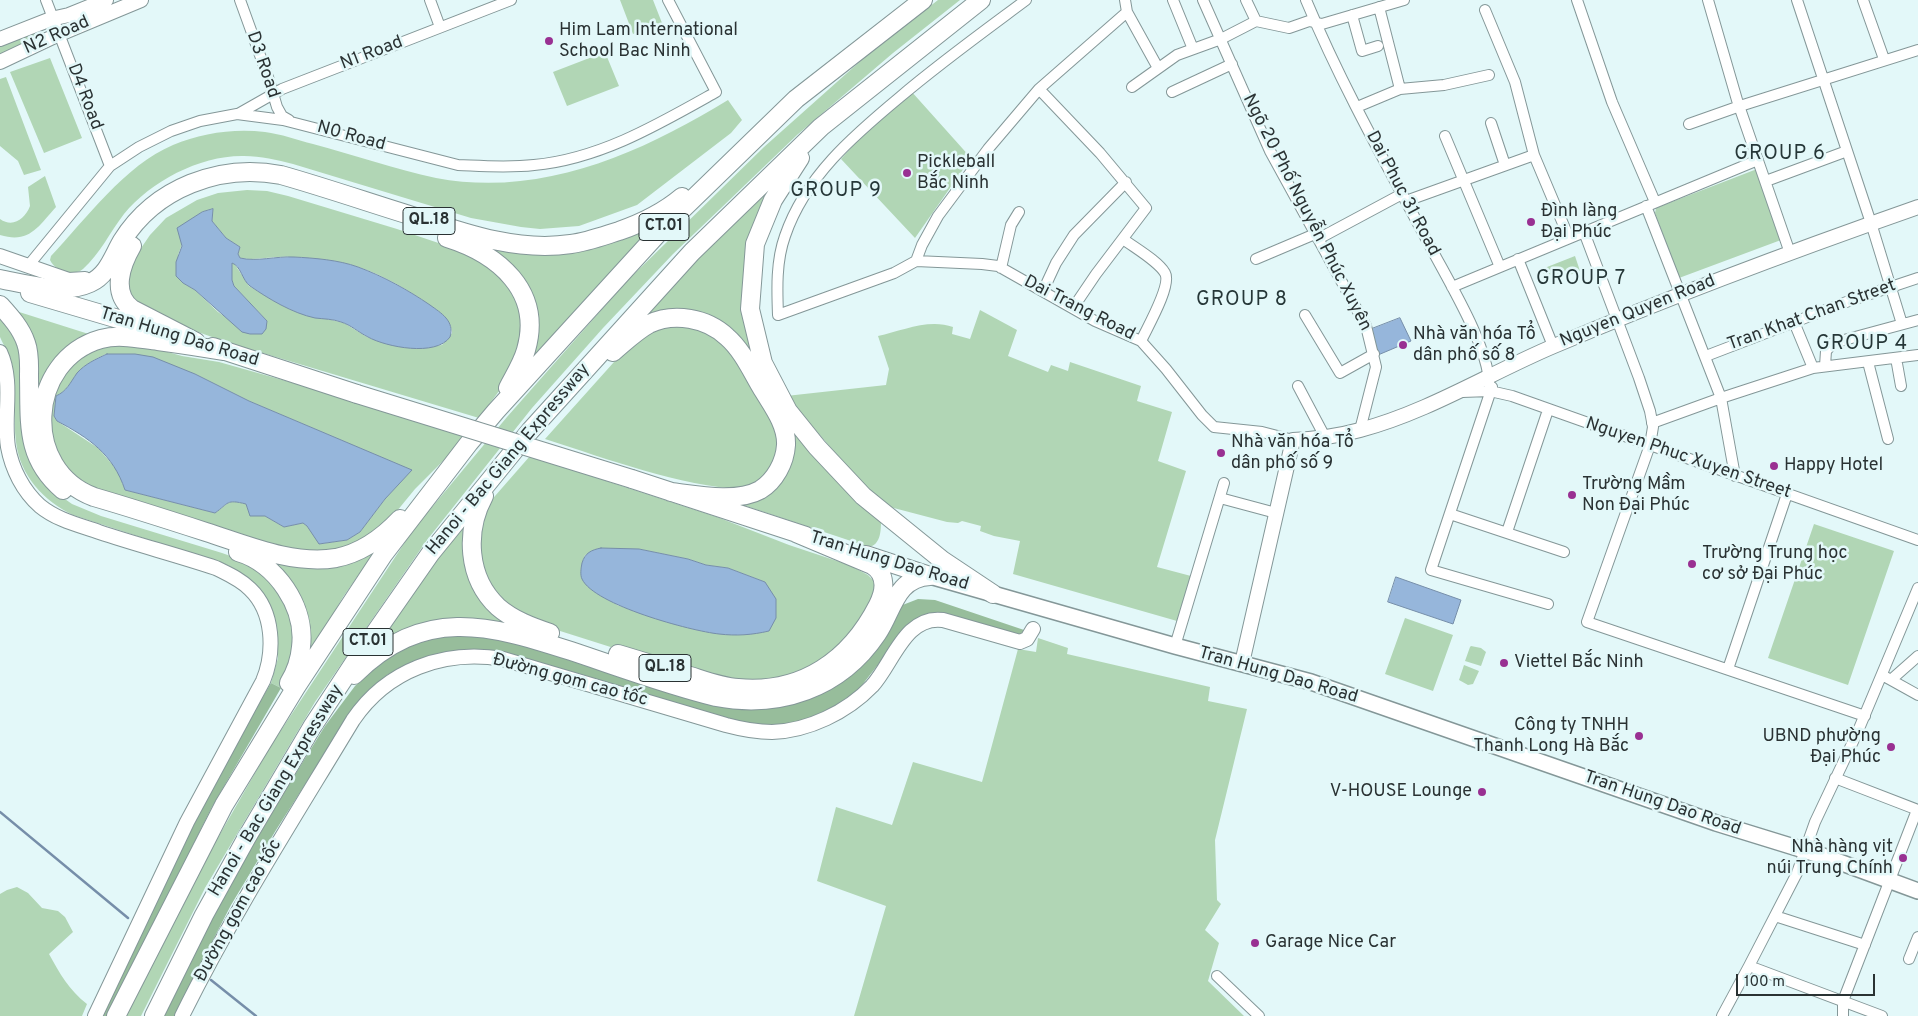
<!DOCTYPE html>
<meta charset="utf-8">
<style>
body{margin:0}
#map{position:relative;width:1918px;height:1016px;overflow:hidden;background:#e3f8f9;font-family:Overpass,sans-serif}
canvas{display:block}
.scale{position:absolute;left:1736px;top:974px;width:139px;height:22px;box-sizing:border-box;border:2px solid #2a3233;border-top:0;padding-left:6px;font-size:15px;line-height:18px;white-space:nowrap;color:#2a3233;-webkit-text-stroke:4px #e3f8f9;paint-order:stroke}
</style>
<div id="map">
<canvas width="1918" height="1016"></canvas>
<div class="scale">100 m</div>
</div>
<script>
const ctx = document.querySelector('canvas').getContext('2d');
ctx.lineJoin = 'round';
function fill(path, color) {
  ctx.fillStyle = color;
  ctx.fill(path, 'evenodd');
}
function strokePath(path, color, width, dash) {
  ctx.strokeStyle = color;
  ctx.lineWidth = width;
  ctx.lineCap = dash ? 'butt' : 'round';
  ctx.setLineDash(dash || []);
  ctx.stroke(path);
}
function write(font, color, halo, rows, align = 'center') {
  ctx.font = font + ' Overpass,sans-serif';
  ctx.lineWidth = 5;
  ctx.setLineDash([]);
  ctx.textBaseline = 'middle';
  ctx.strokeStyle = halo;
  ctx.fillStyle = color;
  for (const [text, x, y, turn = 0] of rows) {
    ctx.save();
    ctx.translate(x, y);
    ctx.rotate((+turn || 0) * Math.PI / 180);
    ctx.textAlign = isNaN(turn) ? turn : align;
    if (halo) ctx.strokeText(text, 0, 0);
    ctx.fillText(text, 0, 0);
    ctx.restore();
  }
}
fill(new Path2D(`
 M620 0H653L662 23 633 34Z
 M938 0H960L893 53 797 135 719 210 673 254 603 328 532 408 427 540 315 702 205 888 141 1016H125L193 881 270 747 413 530 507 417 626 282 764 147 865 57Z
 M38 31 39 36 35 40 0 54V46L19 37Z
 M605 52 619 86 567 106 553 72Z
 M50 58 82 138 44 153 10 72Z
 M6 77 41 170 24 175 18 161 0 146V79Z
 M911 91 971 158 915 238 841 159 859 139Z
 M728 100 742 120 731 133 637 205 579 226 540 229 521 227 471 218 293 164C277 160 261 156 244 156 201 155 151 181 124 214 110 232 100 254 83 269 73 277 55 271 50 260L51 256C86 219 125 165 173 145 201 133 235 128 265 132 281 134 297 140 313 144 354 155 395 169 436 178 542 198 641 153 728 100Z
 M1757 169 1781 240 1679 278 1655 213 1656 208Z
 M781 172 750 252 766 386 715 324 632 327Z
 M45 176 56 207C38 227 29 244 0 235V219C13 228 25 219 30 206L28 187Z
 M247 190 267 191 288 196 397 229 474 255 509 284 519 308 524 333 508 379 479 418 226 342 184 327 148 313 129 295 127 281 137 254 150 235 166 218 197 200 218 193ZM213 209 212 221 226 238 240 247 238 254 240 258C256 261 273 256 290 257 311 258 338 260 358 267 381 274 409 290 429 305 439 313 451 318 452 333L442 345 415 348 384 343 367 337 344 323 292 310 281 305 249 286 234 263H232V280L234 286 267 321 262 334H250L218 312 195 290 183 283 178 255 191 220 202 212Z
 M670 216 526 368 533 332 494 254 486 244 541 250Z
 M1575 256 1580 271 1547 283 1542 269Z
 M980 310 1017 330 1008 356 1048 372 1051 365 1068 371 1070 362 1141 386 1137 401 1172 412 1158 461 1186 471 1157 567 1191 576 1177 621 1013 574 1020 541 994 536 980 531 981 526 962 521 958 523 947 522 890 507 870 493 786 396 886 385 889 369 878 336C901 331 929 318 953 327L952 334 970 339Z
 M16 311 95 336 90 338 38 409Z
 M0 314 12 326 62 497 72 504 101 516 222 553 239 559 259 570 284 596 296 635 288 676 281 688 271 683 278 658 277 626 271 610 247 578 229 566 73 515C44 501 20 476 16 442 13 418 17 393 13 369 11 354 5 349 0 337 0 331 0 321 0 314Z
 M674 325 703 330 727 347 743 371 770 419 775 432 778 444 773 470 746 490C676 485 611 460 545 439L614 362 638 339 647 333Z
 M99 345 146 346 182 356 219 362 318 390 465 435 448 456 415 489 383 528 338 553 284 551 102 495 64 470 46 420 63 370ZM106 354 195 374 249 401 411 470 385 499 360 532 347 540 320 544 307 526 303 523 284 527 265 516H251L246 504C226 499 230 503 215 513L125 490 118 471 98 448 57 421 54 416 56 396C67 391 70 383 77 374 85 364 95 359 106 354Z
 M783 417 881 522C881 532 880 545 869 547L731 501 775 484Z
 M530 456 717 517 789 545 849 565 868 575 873 580 875 585 874 601 829 661 770 685 699 675 538 624 490 594 475 536 488 504ZM639 549 688 559 706 565 728 568 765 582 769 631 739 635 697 630 617 605 581 569 585 555Z
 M471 508 477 586 563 642 361 659Z
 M1814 524 1894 551 1848 685 1768 658Z
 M380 544 343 597 305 663V625L241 548 278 558Z
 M1405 618 1453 635 1433 691 1385 674Z
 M1038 638 1068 648 1067 654 1210 687 1208 701 1247 709 1215 840 1217 900 1221 904 1205 930 1219 943 1208 981 1244 1016H854L886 906 817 881 836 807 892 825 913 762 982 782 1018 649 1036 652Z
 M1471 646 1481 648 1486 652 1481 666 1465 661 1470 647Z
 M1464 665 1479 671 1473 684 1468 685 1459 680Z
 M17 887 28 893 42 908 58 911 65 917 73 932 49 954C60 974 69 990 87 1004L82 1016H0V894L7 890Z`), '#b1d6b5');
fill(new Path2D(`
 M918 599 935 600 1027 631 1021 636 937 615 887 653 859 689 834 707 802 721 778 725H746L528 662 434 656 414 661 387 675 363 697 350 714 276 830 231 905 174 1016H159L227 885 325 726 355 686 388 654 433 636 489 634 767 706 900 606Z
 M271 683 281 688 212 807 108 1016H101L191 827 231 751Z`), '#97bd9b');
const water = new Path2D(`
 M213 209 212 221 226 238 240 247 238 254 240 258C257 262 276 256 294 257 314 258 339 260 358 267 383 276 408 290 430 305 441 313 455 321 450 337 436 357 386 347 368 337 358 332 351 325 341 322 333 319 324 319 315 318 292 313 269 299 250 286 242 280 241 266 232 263V280L234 286 267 321 266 329 262 334H250L242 332 195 290 183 283 176 276V262L182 246 177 228 202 212Z
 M1400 318 1411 341 1378 355 1369 330Z
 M107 354H135L153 357 195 374 249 401 412 470 385 499 360 532 347 540 319 544 307 526 303 523 284 527 265 516H250L246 504C226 499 229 503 215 513L125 490C113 454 89 438 57 421L54 416 56 396C67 391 70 383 77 373 85 364 96 359 107 354Z
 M601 548 639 549 688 559 706 565 728 568 765 582 776 599V618L769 631C752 635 736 636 719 634 691 631 594 605 582 579 580 575 581 568 582 563 585 553 591 550 601 548Z
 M1396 577 1461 600 1453 624 1388 602Z`);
fill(water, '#96b6db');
strokePath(water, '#768ea9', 1);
strokePath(new Path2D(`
 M0 812 128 918
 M211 980 256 1016`), '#768ea9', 2.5);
const street = new Path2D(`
 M46 0 110 166
 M240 0 269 80 277 107 282 116 289 120
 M430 0 440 27
 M1026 0C983 32 940 63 900 97 853 136 805 177 785 236 776 261 777 289 778 315L894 273 916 261 922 245 938 216 988 149 1039 89 1127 12 1125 0
 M1173 0 1193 49
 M1203 0 1270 151 1366 326 1376 367 1360 430
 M1246 0 1256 21
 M1306 0C1341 84 1386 164 1429 244 1447 279 1488 345 1489 383
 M1577 0 1612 102 1655 202
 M1708 0 1737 100 1790 253
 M1797 0 1871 223 1902 324
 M1863 0 1884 59
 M1379 7 1400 89
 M1485 10 1515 82 1534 155 1569 238
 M1127 12 1158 68
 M1352 15 1362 51 1378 46
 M1132 87 1177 55 1221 39 1256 21 1289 28 1309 21 1322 24 1404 0
 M1039 89 1100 153 1146 208 1096 274 1073 308
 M1172 92 1232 64
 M1357 107 1400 89 1444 85 1489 75
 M238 114 282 89 511 0
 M1491 123 1505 165
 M1689 124 1740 106 1918 50
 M1445 136 1500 267
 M1766 181 1847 151
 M1406 201 1534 155
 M1646 206 1721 398 1735 476
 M1584 232 1639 378 1650 411 1653 427 1650 445 1587 622 1865 716
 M1123 239C1135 248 1158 261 1165 273 1172 285 1147 328 1141 341
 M1318 239 1402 194
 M1256 259 1315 234
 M1518 259 1553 346
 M916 261 982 264 998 266 1095 321 1141 341 1166 369 1202 415 1214 427 1262 432 1293 440
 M28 266 110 166 139 147 171 131 200 121 237 114 283 120 458 165C483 166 508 168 534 165 600 159 659 124 716 92L668 0
 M1001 268 1011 225 1019 212
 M1452 287 1758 160
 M1043 291 1056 263 1074 235 1126 182
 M1305 315 1340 373 1374 354
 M1794 322 1813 368
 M1706 356 1849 301 1918 278
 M1896 358 1901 386
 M1868 362 1888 439
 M1825 366 1826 351 1833 343 1918 320
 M1298 386 1325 437
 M1492 387 1431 570 1548 604
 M1462 392 1490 391 1512 396 1918 540
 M1652 423 1721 398 1813 368 1918 355
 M1220 498 1276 513
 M1450 514 1564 552
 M1507 532 1548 410
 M1175 646 1224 483
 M1728 669 1787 494
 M1882 675 1918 695
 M1892 679 1918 656
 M1835 778 1918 810
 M1775 916 1865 945
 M1909 959 1918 937
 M1749 966 1882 1016
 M1217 976 1259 1016
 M1722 1016 1749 966 1797 873 1815 822 1858 731 1918 588
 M1843 1016V1001L1917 810`);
const secondary = new Path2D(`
 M0 39 51 19 69 15 106 0
 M0 62 57 35 141 0
 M0 256 69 280 85 279
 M0 352C14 382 3 416 8 447 12 469 23 491 40 506 57 520 79 525 99 532 138 545 177 555 216 568 228 574 240 579 250 589 274 612 275 652 263 681L187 822 95 1016
 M1242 663 1293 440C1316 439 1338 436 1360 430 1428 412 1490 373 1554 346 1674 295 1795 250 1918 207
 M182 1016C233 913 294 818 353 720 387 670 444 649 503 659L726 725C741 729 757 732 772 732 808 731 847 712 872 686 893 663 905 615 943 620L1020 642 1027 639 1033 629`);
const primary = new Path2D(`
 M930 576 1175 646 1311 682 1716 823 1823 856 1918 891`);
const highway = new Path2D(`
 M800 158 773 200 755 244 750 309 763 363 788 411 817 447 863 496 942 560 993 594
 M447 238C498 254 543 291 526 350 522 364 514 376 508 388
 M132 246C121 265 111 293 132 309L196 342
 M0 279C26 284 64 295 90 283 108 275 113 256 122 241 155 188 220 163 281 175 327 188 373 204 419 218 467 234 519 252 571 244 587 242 603 236 619 231 642 223 663 213 682 197
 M30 293 159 331
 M0 305C10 316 21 328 26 343 30 354 29 366 29 377 30 423 25 458 63 490
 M213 347 357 394
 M223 351C201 347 180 344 158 341 140 339 120 334 101 339 27 360 21 470 94 497 132 508 169 520 206 532 247 545 292 565 336 558 361 553 383 537 400 519
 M613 352C625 342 636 331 649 324 674 312 707 318 727 337 742 350 751 370 761 387 771 404 787 424 786 445 785 462 775 481 760 490 737 503 696 495 671 492
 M632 479 806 536
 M484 496C465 531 467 578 498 607 513 620 532 627 550 633
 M238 552C276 563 306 607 301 647 300 659 295 673 289 683
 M866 555 930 576
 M618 654C642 661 666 669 690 676 706 681 722 687 738 688 802 694 850 660 878 605 885 591 887 574 872 565L796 533
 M354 675C424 606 487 624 571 651 619 667 667 685 716 697 779 709 840 689 877 634 893 611 895 578 930 576
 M116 1016 224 805 296 687 383 555 469 443 496 411 663 228 796 99 923 0
 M154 1016 204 915 247 837 312 727 354 663 430 554 530 431 692 252 821 127 981 0`);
strokePath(street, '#849798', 12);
strokePath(secondary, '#849798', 16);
strokePath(primary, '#849798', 18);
strokePath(highway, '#849798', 20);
strokePath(street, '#fff', 10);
strokePath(secondary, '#fff', 14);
strokePath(primary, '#fff', 15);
strokePath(highway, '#fff', 18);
const highwayBridge = new Path2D(`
 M357 394 632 479`);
strokePath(highwayBridge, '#849798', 20, []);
strokePath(highwayBridge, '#fff', 18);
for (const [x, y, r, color] of [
 [549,41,5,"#993092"],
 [907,173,5,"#993092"],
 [1531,222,5,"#993092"],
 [1403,345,5,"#993092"],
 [1221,453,5,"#993092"],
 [1774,466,5,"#993092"],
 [1572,495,5,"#993092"],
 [1692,564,5,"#993092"],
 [1504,663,5,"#993092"],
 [1639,736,5,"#993092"],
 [1891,747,5,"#993092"],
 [1482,792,5,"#993092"],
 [1903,858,5,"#993092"],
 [1255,943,5,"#993092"]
]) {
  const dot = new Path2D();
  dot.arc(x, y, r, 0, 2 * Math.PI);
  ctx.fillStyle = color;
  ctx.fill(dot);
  strokePath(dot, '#e3f8f9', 2);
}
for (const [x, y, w] of [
 [429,221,52],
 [664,227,50],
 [368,642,50],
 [665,668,52]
]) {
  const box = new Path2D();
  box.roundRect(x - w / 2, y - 13.5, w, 27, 4);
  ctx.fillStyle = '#e3f8f9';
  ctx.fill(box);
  strokePath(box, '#2a3233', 1);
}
write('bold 16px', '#2a3233', null, [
 ["QL.18",429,221],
 ["CT.01",664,227],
 ["CT.01",368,642],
 ["QL.18",665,668]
]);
write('18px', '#2a3233', '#e3f8f9', [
 ["Him Lam International",559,31],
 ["School Bac Ninh",559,52],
 ["Pickleball",917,163],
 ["Bắc Ninh",917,184],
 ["Đình làng",1541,212],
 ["Đại Phúc",1541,233],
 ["Nhà văn hóa Tổ",1413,335],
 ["dân phố số 8",1413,356],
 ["Nhà văn hóa Tổ",1231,443],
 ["dân phố số 9",1231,464],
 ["Happy Hotel",1784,466],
 ["Trường Mầm",1582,485],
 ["Non Đại Phúc",1582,506],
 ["Trường Trung học",1702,554],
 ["cơ sở Đại Phúc",1702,575],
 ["Viettel Bắc Ninh",1514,663],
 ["Công ty TNHH",1629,726,"right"],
 ["Thanh Long Hà Bắc",1629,747,"right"],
 ["UBND phường",1881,737,"right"],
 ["Đại Phúc",1881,758,"right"],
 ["V-HOUSE Lounge",1472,792,"right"],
 ["Nhà hàng vịt",1893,848,"right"],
 ["núi Trung Chính",1893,869,"right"],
 ["Garage Nice Car",1265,943]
], 'left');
write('18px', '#2a3233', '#e3f8f9', [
 ["N2 Road",57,36,-24],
 ["N1 Road",372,54,-21],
 ["D3 Road",262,65,71],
 ["D4 Road",84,97,69],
 ["N0 Road",351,137,15],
 ["Dai Phuc 31 Road",1402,194,62],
 ["Ngõ 20 Phố Nguyễn Phúc Xuyên",1306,213,63],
 ["Dai Trang Road",1079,309,27],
 ["Nguyen Quyen Road",1638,312,-22],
 ["Tran Khat Chan Street",1812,316,-20],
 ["Tran Hung Dao Road",179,338,17],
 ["Nguyen Phuc Xuyen Street",1688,459,19],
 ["Hanoi - Bac Giang Expressway",509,460,-50],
 ["Tran Hung Dao Road",889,562,17],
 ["Tran Hung Dao Road",1278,676,16],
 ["Đường gom cao tốc",570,681,15],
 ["Hanoi - Bac Giang Expressway",277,791,-59],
 ["Tran Hung Dao Road",1662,804,19],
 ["Đường gom cao tốc",239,911,-61]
]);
ctx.letterSpacing = '1px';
write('20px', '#263738', '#e3f8f9', [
 ["GROUP 6",1780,155],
 ["GROUP 9",836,192],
 ["GROUP 7",1581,280],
 ["GROUP 8",1242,301],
 ["GROUP 4",1862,345]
]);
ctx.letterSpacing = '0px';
</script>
